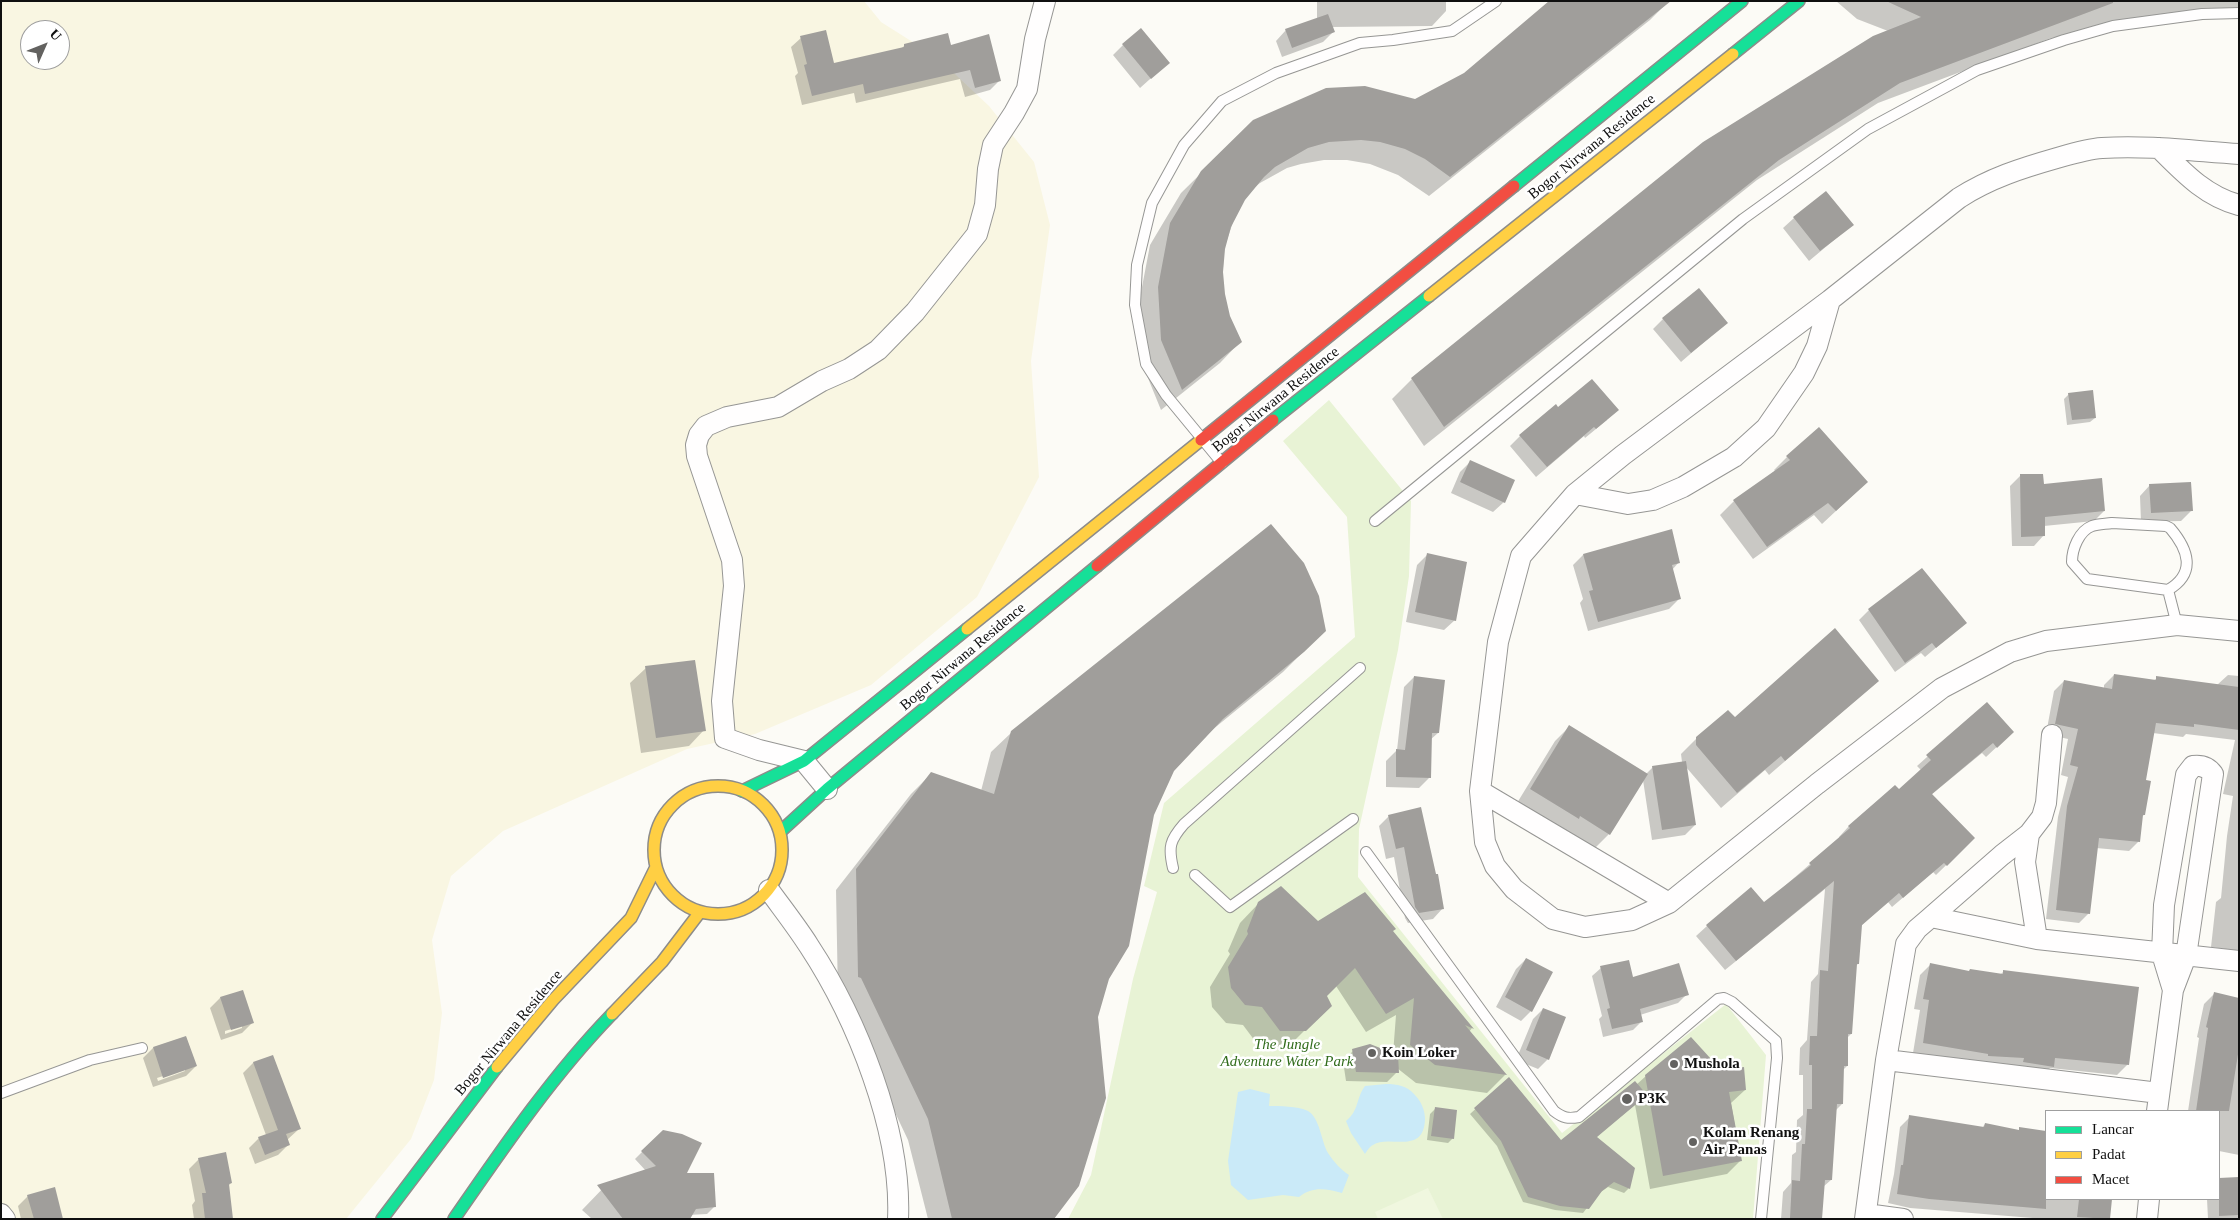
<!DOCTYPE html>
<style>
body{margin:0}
#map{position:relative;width:2240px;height:1220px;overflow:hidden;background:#fcfbf6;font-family:Georgia,serif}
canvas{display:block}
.frame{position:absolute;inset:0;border:2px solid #101010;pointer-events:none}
.legend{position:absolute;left:2045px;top:1110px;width:175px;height:90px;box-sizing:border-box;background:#fff;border:1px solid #9f9f9f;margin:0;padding:6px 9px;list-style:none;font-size:15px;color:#101010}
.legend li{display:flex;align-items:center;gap:10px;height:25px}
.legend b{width:25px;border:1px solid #9f9f9f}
.north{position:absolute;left:20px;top:20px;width:50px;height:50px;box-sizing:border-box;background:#fff;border:1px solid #9f9f9f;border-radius:50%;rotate:46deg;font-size:14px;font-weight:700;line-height:20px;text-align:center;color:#101010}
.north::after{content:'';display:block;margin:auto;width:18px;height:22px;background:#636260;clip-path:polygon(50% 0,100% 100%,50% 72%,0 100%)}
</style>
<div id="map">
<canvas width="2240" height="1220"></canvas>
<div class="frame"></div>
<ul class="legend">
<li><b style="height:6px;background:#16e098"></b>Lancar</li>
<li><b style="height:6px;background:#ffcf43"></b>Padat</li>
<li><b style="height:6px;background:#f24e42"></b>Macet</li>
</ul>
<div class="north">U</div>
</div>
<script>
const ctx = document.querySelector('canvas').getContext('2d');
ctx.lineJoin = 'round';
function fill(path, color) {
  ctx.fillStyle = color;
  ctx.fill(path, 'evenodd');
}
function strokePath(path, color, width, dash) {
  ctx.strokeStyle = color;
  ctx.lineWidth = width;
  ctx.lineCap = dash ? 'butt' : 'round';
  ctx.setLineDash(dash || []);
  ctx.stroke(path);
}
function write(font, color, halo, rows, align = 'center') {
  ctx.font = font + ' Georgia,serif';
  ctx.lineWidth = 5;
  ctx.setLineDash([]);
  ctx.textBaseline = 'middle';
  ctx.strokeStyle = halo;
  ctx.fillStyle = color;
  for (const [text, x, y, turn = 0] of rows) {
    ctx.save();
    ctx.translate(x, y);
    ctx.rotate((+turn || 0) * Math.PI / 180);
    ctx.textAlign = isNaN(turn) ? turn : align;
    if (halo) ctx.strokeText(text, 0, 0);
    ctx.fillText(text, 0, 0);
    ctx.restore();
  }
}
fill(new Path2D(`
 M1 1H864L881 22 938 58 989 106 1034 162 1050 225 1031 361 1039 477 977 597 871 685 755 734 687 749 503 831 451 876 432 940 442 1013 434 1080 411 1139 346 1219H1ZM30 30H60V60H30Z`), '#f9f6e2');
fill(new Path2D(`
 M1329 400 1411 501 1409 576 1398 650 1359 829 1358 877 1562 1133 1726 1004 1766 1055 1753 1219H1068L1091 1175 1133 979 1157 892 1144 886 1164 803 1355 637 1347 517 1283 441Z`), '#e8f3d5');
fill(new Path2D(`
 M1428 1188 1443 1219H1378L1375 1212Z`), '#f0f7df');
fill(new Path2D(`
 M1386 1084C1397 1084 1407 1086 1414 1094 1421 1101 1425 1110 1425 1119 1424 1156 1388 1134 1373 1145 1370 1146 1367 1151 1365 1154L1351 1133 1346 1121C1359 1111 1356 1098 1365 1086Z
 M1250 1089 1270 1094 1269 1106C1280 1106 1297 1106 1308 1111 1320 1118 1321 1141 1328 1153 1334 1162 1340 1169 1349 1175L1342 1193C1326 1189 1313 1186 1299 1197L1283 1195 1248 1200 1231 1185 1228 1161 1238 1092Z`), '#caeaf8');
fill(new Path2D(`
 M1317 1H1446V11L1432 26 1332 27 1333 32 1323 42 1282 57 1276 41 1286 30 1317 19Z
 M1669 1 1650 20 1429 196 1398 175 1370 164 1347 160H1324L1301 164 1287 168 1260 183 1249 192 1236 213 1224 249 1222 287 1229 317 1240 342 1220 363 1161 410 1141 361 1138 308 1150 245 1181 193 1254 121 1415 101Z
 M1836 1H2239V16L2200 11 2051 38 1878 103 1757 180 1424 446 1392 399 1412 379 1888 31 1857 19Z
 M801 38 833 65 900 50 904 46H950L1000 80 990 90 965 97 960 79 856 103 854 93 802 105 795 76 798 73 791 47Z
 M1123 45 1168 63 1140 88 1113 55Z
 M1794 218 1852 225 1809 261 1783 228Z
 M1663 319 1726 323 1681 362 1653 329Z
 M2069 394 2095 418 2090 422 2067 425 2064 399Z
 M1558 409 1607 420 1585 438 1584 436 1536 477 1510 446 1520 436Z
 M1787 457 1867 482 1822 524 1814 515 1753 559 1720 515 1734 501 1775 471 1774 470Z
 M1470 462 1504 502 1493 512 1451 493 1460 472Z
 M2020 476 2042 485 2104 511 2094 521 2044 526V535L2034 546H2012L2010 486Z
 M2150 485 2191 511 2181 521 2141 522 2140 496Z
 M1427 555 1455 620 1444 630 1406 622 1417 565Z
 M1583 555 1679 562 1672 570 1679 599 1669 609 1588 631 1580 603 1583 599 1573 565Z
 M1869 610 1965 623 1925 657 1921 653 1895 672 1859 620Z
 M1304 651 1283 672 1206 735 1173 771 1153 815 1096 1016 1052 1219H928L908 1140 841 998 838 997 836 890 911 794 932 773 981 791 991 752 1012 732Z
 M646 668 704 730 689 746 641 753 630 683Z
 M2114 675 2153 681 2157 678 2217 685 2228 675 2239 676V951L2211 947 2216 902 2221 898 2227 836 2233 796 2223 794 2235 740 2186 734 2183 737 2153 733 2145 781 2144 815 2141 817 2139 841 2129 851 2096 848 2089 913 2079 923 2046 919 2058 817 2068 777 2061 775 2068 739 2046 734 2054 691 2064 681 2104 689V685Z
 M1414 677 1438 733 1430 740 1429 778 1419 788 1386 787V761L1397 750 1404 687Z
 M1878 681 1769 775 1765 770 1721 808 1686 767 1695 825 1685 835 1652 840 1643 780 1609 834 1595 848 1566 830 1564 832 1517 803 1555 741 1569 727 1646 774 1653 767 1682 762 1681 754 1697 738 1735 719Z
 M1986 704 2002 742 1986 757 1982 753 1931 795 1974 838 1936 875 1933 872 1892 907 1888 902 1861 926 1858 964 1855 966 1851 1034 1847 1038V1066L1843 1070 1842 1104 1835 1111 1831 1180 1823 1187 1821 1219H1781L1783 1192 1791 1183 1792 1155 1796 1152 1797 1120 1803 1115V1075H1799L1800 1048 1807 1040 1811 982 1818 974 1825 889 1725 970 1696 936 1707 926 1764 904 1840 838 1839 837 1849 826 1899 791 1922 771 1917 766Z
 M1389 816 1443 908 1433 919 1408 923 1405 918 1394 857 1386 859 1379 826Z
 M1259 903 1318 922 1391 931 1472 1028 1469 1032 1505 1075 1487 1093 1416 1083 1397 1068V1072L1387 1082 1346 1081 1343 1061 1353 1051 1393 1054 1396 1015 1366 1032 1336 986 1326 996 1330 1005 1286 1049H1261L1243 1025 1226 1023 1212 1007 1210 987 1230 954 1228 951 1240 923Z
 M1526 959 1531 1011 1521 1021 1496 1007 1516 969Z
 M1931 964 1969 972 2000 975 2004 971 2128 1064 2117 1075 2050 1068 2042 1076 1913 1053 1920 1010 1914 1009 1920 975Z
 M1601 968 1632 978 1687 994 1678 1003 1640 1015 1642 1021 1633 1030 1603 1037 1599 1019 1602 1016 1592 976Z
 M242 991 252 1023 242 1033 221 1040 210 1008 220 998ZM242 1026V1028L225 1034V1031Z
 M2214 994 2239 999V1155L2219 1151V1111H2188L2199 1038 2197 1037 2204 1004Z
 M1543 1009 1548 1059 1538 1069 1516 1060 1533 1019Z
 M186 1037 196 1066 186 1076 153 1087 143 1058 153 1048ZM185 1069V1071L158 1081 157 1078Z
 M272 1056 299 1129 287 1140 288 1145 278 1155 255 1164 249 1148 259 1138 266 1135 243 1073 253 1063Z
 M1720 1072 1745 1090 1731 1103 1741 1160 1727 1174 1650 1189 1635 1105 1595 1137 1629 1188 1624 1193 1608 1187 1598 1194 1583 1213 1555 1210 1523 1202 1497 1146 1470 1114 1508 1079 1561 1142 1636 1085 1646 1076Z
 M1435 1109 1453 1138 1448 1143 1427 1140 1430 1114Z
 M1910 1117 1982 1128 1985 1124 2018 1131 2020 1129 2046 1132V1199H2110L2109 1219H2045L1910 1208 1888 1203 1894 1174 1900 1127Z
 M663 1131 685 1174 714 1207 707 1214 651 1217 653 1219H592L582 1210 609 1182 646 1171 635 1159Z
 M199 1159 231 1183 228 1186 232 1219H194L192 1205 195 1201 189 1169Z
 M2219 1179H2239V1219H2208L2207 1199H2219Z
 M28 1196 62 1219H21L18 1206Z`), '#0003');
fill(new Path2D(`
 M1549 1H1671L1450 177 1425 159 1405 149 1380 142 1361 140 1329 142 1308 148 1275 167 1264 177 1245 200 1231 227 1225 249 1223 272 1225 294 1230 316 1242 342 1182 390 1161 340 1158 287 1170 223 1201 171 1253 120 1326 88 1365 86 1415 99 1464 73Z
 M1886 1H2113V3L1900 83 1779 160 1444 427 1411 378 1703 142 1873 36 1921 17Z
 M1328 14 1335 32 1292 48 1285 29Z
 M1141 28 1170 63 1151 79 1122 44Z
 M826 30 834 63 904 47V44L948 33 951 45 989 34 1001 81 975 88 970 70 865 94 863 84 812 96 804 65 807 64 800 36Z
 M1826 191 1854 225 1820 251 1793 217Z
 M1699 288 1728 323 1691 353 1662 318Z
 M1592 379 1619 410 1596 429 1594 427 1547 467 1519 435 1556 404 1558 407Z
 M2093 390 2096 418 2072 420 2068 393Z
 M1819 427 1868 482 1836 511 1828 503 1767 547 1733 500 1790 460 1786 456Z
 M1470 460 1515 480 1505 503 1460 482Z
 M2020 474H2043L2044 484 2102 478 2105 511 2045 517V536L2021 537Z
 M2191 482 2193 511 2151 513 2149 484Z
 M1271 524 1304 563 1319 596 1326 631 1304 652 1223 719 1174 771 1154 815 1129 946 1109 979 1098 1017 1106 1098 1079 1186 1054 1219H952L928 1119 861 978 858 977 856 869 931 772 994 794 1011 731Z
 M1672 529 1680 563 1672 565 1681 599 1598 622 1589 591 1593 590 1583 554Z
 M1427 553 1467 562 1456 621 1415 612Z
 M1922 568 1967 623 1936 648 1932 643 1905 663 1868 609Z
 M1835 628 1879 681 1785 761 1781 756 1737 793 1696 745V737L1728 710 1735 717Z
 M695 660 706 731 656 738 645 666Z
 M2114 674 2156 680V676L2239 687V730L2194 724V727L2156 723 2146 780 2151 781 2145 815H2143L2140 842 2099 838 2090 914 2056 910 2067 806 2078 767 2070 765 2078 729 2055 724 2064 680 2112 689Z
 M1414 676 1445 680 1439 733H1432L1431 778 1396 777V749L1405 750Z
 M1987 702 2014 732 1997 748 1993 743 1932 794 1975 838 1947 866 1944 863 1903 898 1899 893 1862 925 1859 964H1857L1852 1034H1848V1066H1844L1843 1104H1837L1832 1180H1825L1822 1219 1790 1218 1792 1180 1800 1181 1802 1144H1805L1807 1109H1812V1065H1809L1810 1036H1817L1820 970 1828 971 1834 881 1736 961 1706 925 1751 887 1764 902 1811 865 1809 863 1850 828 1848 826 1879 799 1895 785 1899 789 1931 760 1926 755Z
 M1569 725 1648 774 1610 835 1580 816 1579 819 1530 789Z
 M1686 761 1696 825 1662 830 1652 766Z
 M1421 807 1436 874H1438L1444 909 1419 913 1415 907 1404 847 1396 849 1388 815Z
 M1281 886 1318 921 1365 892 1396 929 1393 931 1474 1029 1465 1025 1507 1075 1435 1065 1410 1045 1414 998 1386 1014 1355 968 1327 996 1332 1006 1306 1031H1280L1262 1007 1245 1005 1231 988 1228 967 1248 934 1247 931 1258 902Z
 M1526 958 1553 972 1532 1012 1505 997Z
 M1629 960 1633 977 1679 963 1689 995 1640 1009 1643 1022 1612 1029 1607 1009 1610 1008 1600 966Z
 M1930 963 1969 971 1970 969 2003 974V970L2139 987 2129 1065 2055 1058 2054 1067 2023 1062 2024 1058 1988 1056V1054L1923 1043 1929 1000 1923 999Z
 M243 990 254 1023 231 1030 220 997Z
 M2214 992 2239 998V1048L2229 1111H2196L2208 1028 2206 1027Z
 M1543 1008 1566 1017 1549 1060 1526 1050Z
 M186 1036 197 1066 163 1078 153 1047Z
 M1691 1037 1721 1070 1744 1067 1746 1090 1729 1092 1742 1161 1663 1176 1645 1075Z
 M1370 1044 1398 1055 1399 1073 1356 1072 1352 1049Z
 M273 1055 301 1129 286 1134 290 1145 265 1155 258 1137 278 1130 253 1062Z
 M1509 1077 1561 1140 1635 1081 1647 1095 1597 1137 1635 1168 1630 1189 1614 1182 1602 1191 1589 1209 1560 1206 1528 1197 1501 1141 1474 1108Z
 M1435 1107 1457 1110 1454 1139 1431 1136Z
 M1909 1115 1984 1127 1985 1123 2019 1130V1127L2046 1131V1209L1929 1199 1897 1194 1901 1165H1903Z
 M663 1130 682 1134 702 1143 687 1173H714L716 1207 696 1209 690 1219H623L597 1185 656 1166 641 1151Z
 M226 1152 232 1183 229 1184 233 1219H205L202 1193H206L198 1158Z
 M2239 1177V1215L2219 1216V1178Z
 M55 1187 63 1219H34L27 1195Z
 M2079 1199H2112L2110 1219 2077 1217Z`), '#a09e9b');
const lane = new Path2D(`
 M1222 463 1166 395 1146 364 1135 305 1137 265 1152 203 1184 145 1222 101 1276 73 1360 43 1393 40 1452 31 1496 1
 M1375 521 1743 219 1868 129 1977 70 2064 40 2113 26 2202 14 2239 13
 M2112 523 2166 526 2170 528C2188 549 2197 573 2168 590L2087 579 2072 562C2072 549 2079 531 2092 526 2098 524 2106 524 2112 523Z
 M2168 590 2177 625
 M1366 852 1554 1111C1563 1118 1568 1119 1579 1117L1718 999 1724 998 1732 1002 1776 1041 1777 1058 1761 1219
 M1173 868C1168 847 1170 840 1184 824L1360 668
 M1195 875 1230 907 1353 819
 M1 1093 90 1060 142 1048`);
const street = new Path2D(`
 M2159 148C2183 172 2205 196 2239 205
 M2239 154C2193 151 2147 145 2102 148 2087 149 2071 154 2057 158 2022 168 1990 178 1959 198L1830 300 1623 455 1575 494 1521 556 1498 642 1480 791 1485 842 1495 866 1514 889 1553 919 1585 927 1632 920 1669 903 1817 784 1942 688 2010 652 2046 641 2177 625 2239 631
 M1575 494 1628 504 1653 500 1683 487 1734 457 1766 428 1804 373 1817 346 1830 300
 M827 789 804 761 759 750 725 738 722 701 734 586 732 560 697 456 696 445 699 435 706 426 727 417 778 407 822 381 849 369 878 350 915 312 977 234 985 205 988 169 993 145 1014 113 1027 89 1035 39 1045 1
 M1480 791 1669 903
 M2029 834 2042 817 2046 803 2052 735
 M769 890C782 908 797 927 809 946 857 1019 902 1131 898 1219
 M1931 917 2002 855 2029 834 2025 862 2037 939
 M1886 1060 2159 1093
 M2157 1111 2173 990 2186 956 2213 774C2208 767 2201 765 2193 766L2186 775 2164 905 2162 954 2173 990
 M1 1214 5 1219
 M1866 1214 1903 1219
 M1865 1219 1886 1060 1906 944 1917 929 1931 917 2037 939 2239 961
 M2147 1219 2149 1199`);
const fast = new Path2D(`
 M1733 54 1799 1
 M1514 186 1742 1
 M1273 420 1429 296
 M742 791 804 761 967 629
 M780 832 827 789 1097 566
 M382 1219 497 1067
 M454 1219C503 1148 552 1076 612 1014`);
const slow = new Path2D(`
 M1429 296 1733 54
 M967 629 1201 440
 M654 850a64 64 0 1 1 128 0a64 64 0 1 1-128 0Z
 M612 1014 662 962 700 912
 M497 1067 553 1000 631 918 656 867`);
const jam = new Path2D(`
 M1201 440 1514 186
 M1097 566 1273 420`);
strokePath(lane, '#969694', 12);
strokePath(street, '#969694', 22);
strokePath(fast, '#8d8c8a', 14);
strokePath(slow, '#8d8c8a', 14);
strokePath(jam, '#8d8c8a', 14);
strokePath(lane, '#fffefe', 10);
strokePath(street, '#fffefe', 20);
strokePath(fast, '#16e098', 11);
strokePath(slow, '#ffcf43', 11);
strokePath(jam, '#f24e42', 11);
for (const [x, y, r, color] of [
 [1372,1053,5,"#636260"],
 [1674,1064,5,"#636260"],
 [1627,1099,6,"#636260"],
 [1693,1142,5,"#636260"]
]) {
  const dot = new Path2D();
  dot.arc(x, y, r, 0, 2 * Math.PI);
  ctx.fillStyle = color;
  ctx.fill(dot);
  strokePath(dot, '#fff', 2);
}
write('15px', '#101010', '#fff', [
 ["Bogor Nirwana Residence",1592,147,-39],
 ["Bogor Nirwana Residence",1276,400,-39],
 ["Bogor Nirwana Residence",963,657,-40],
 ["Bogor Nirwana Residence",509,1033,-50]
]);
write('italic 15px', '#316c1c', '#fff', [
 ["The Jungle",1287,1045],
 ["Adventure Water Park",1287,1062]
]);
write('bold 15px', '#101010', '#fff', [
 ["Koin Loker",1382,1053],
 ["Mushola",1684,1064],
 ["P3K",1638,1099],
 ["Kolam Renang",1703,1133],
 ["Air Panas",1703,1150]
], 'left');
</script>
